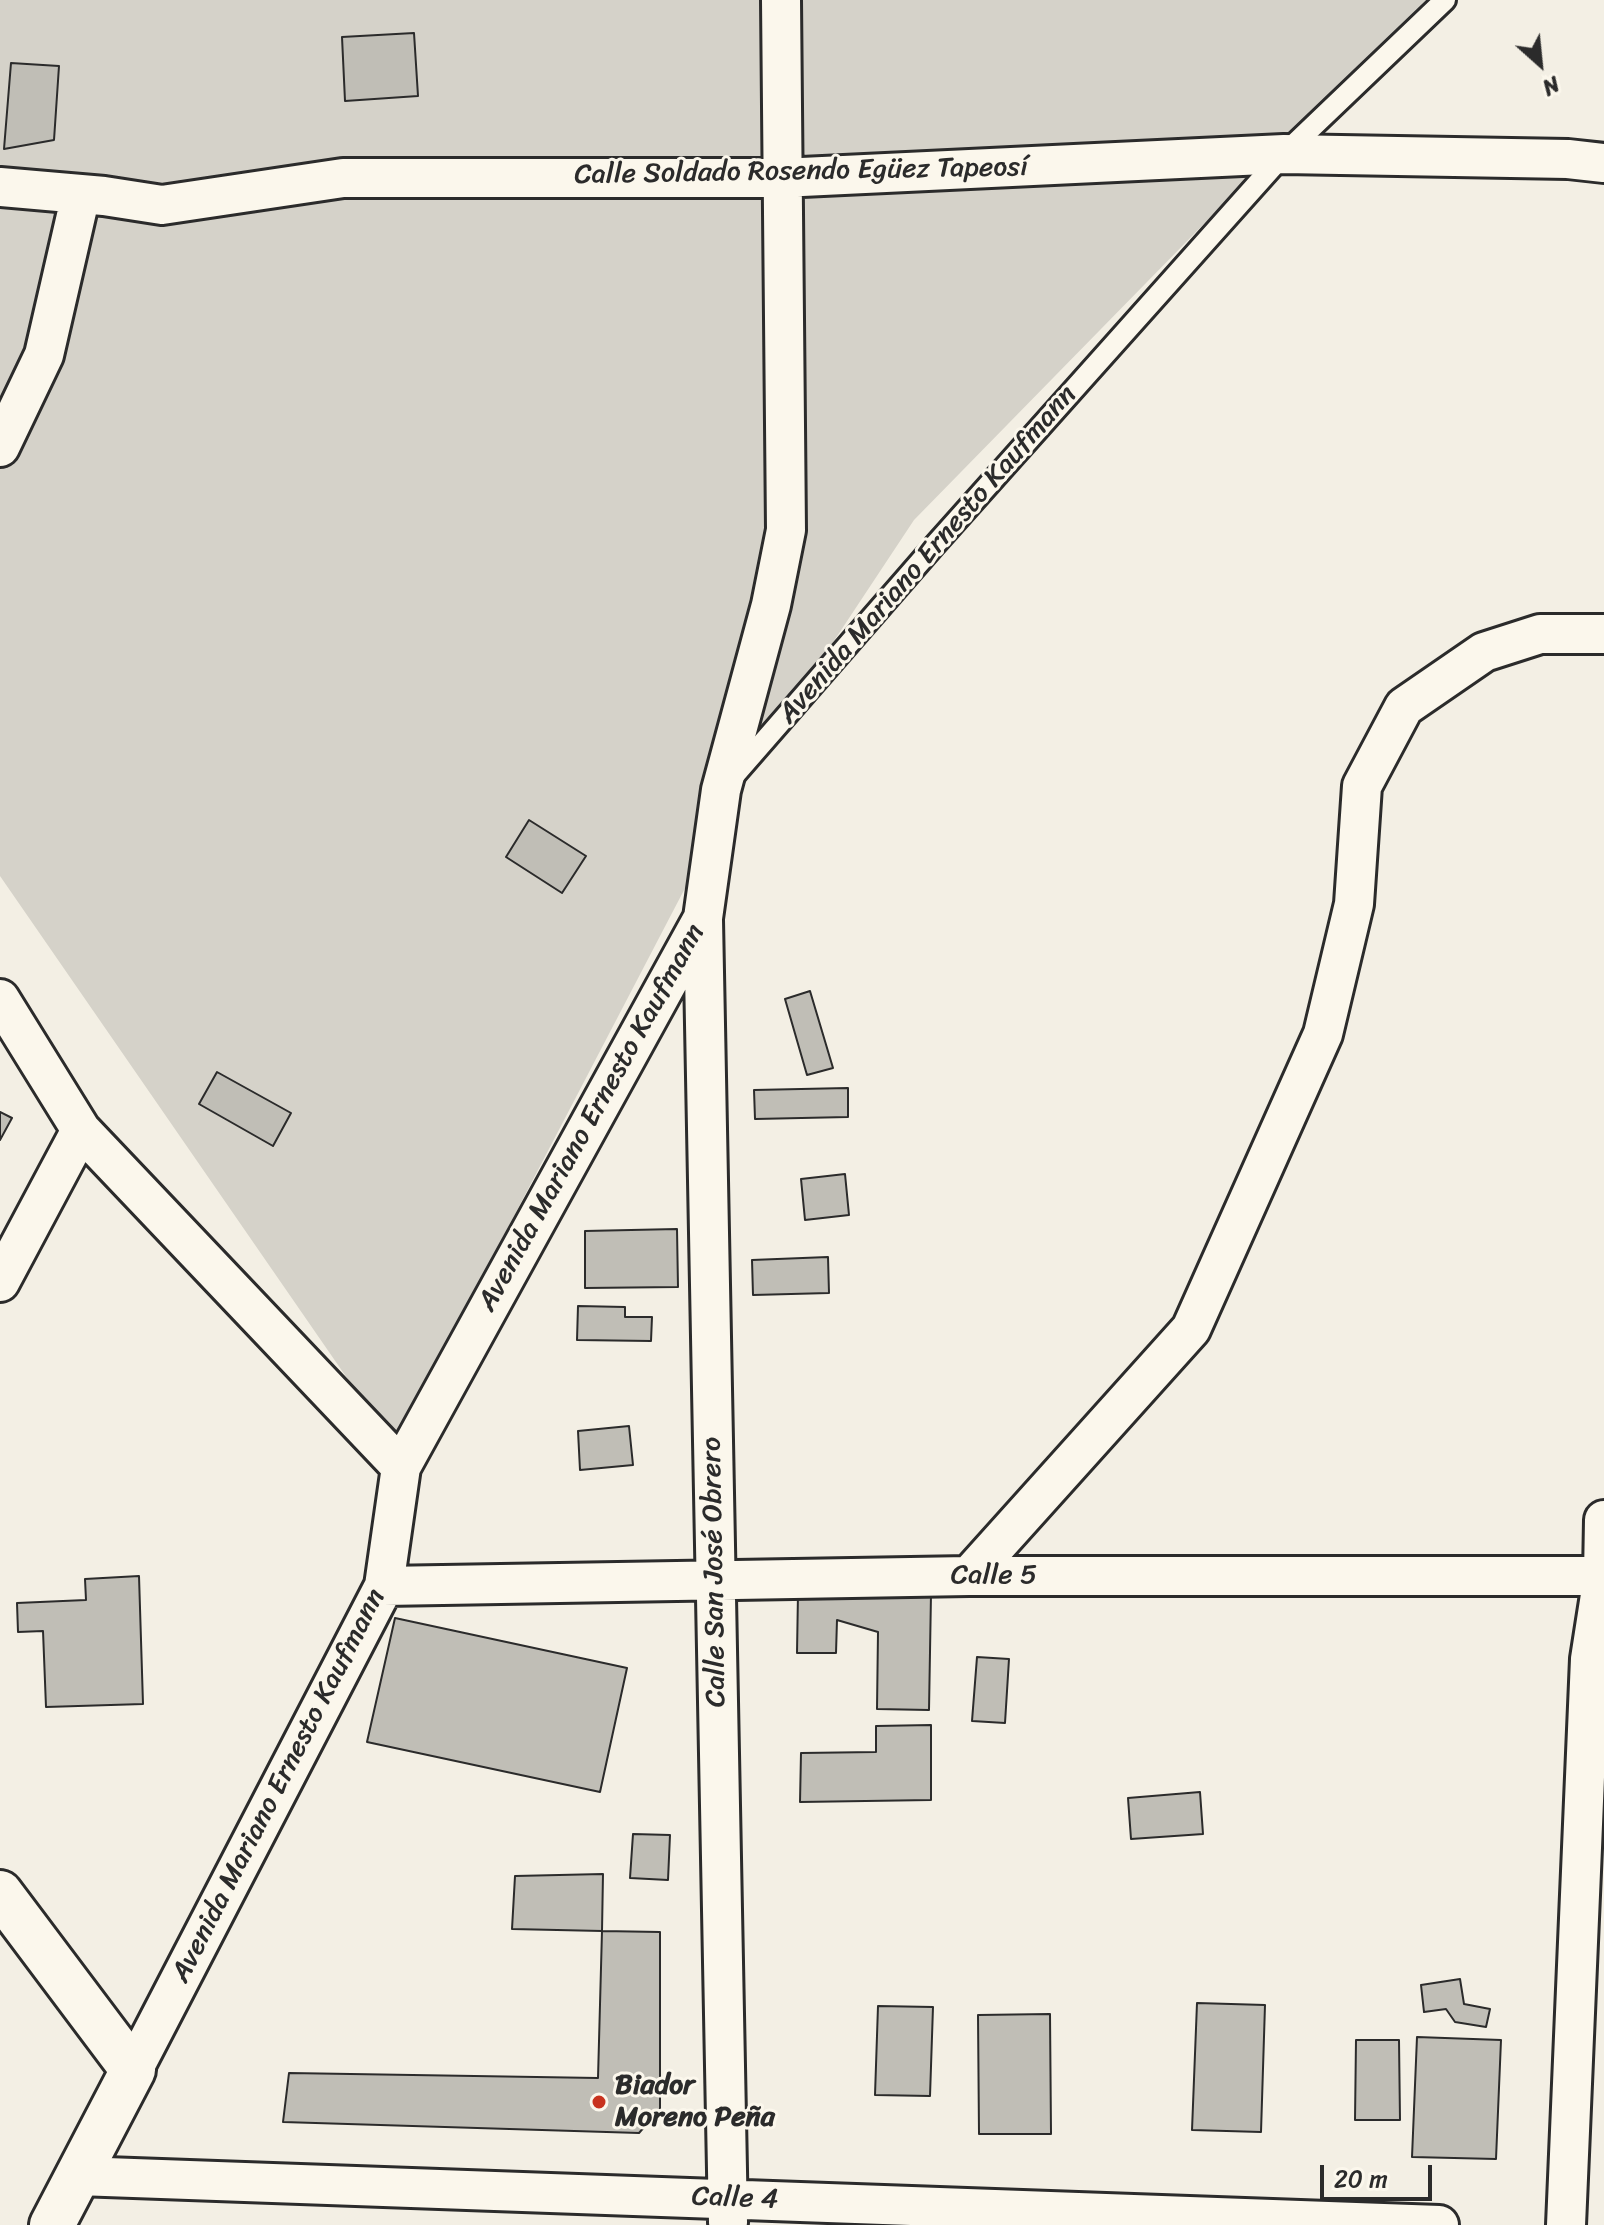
<!DOCTYPE html>
<meta charset="utf-8">
<style>
body{margin:0}
#map{position:relative;width:1604px;height:2225px;overflow:hidden;background:#f3efe4;font-family:Sriracha,sans-serif}
canvas{display:block}
.north{position:absolute;left:1500px;top:24px;width:80px;height:80px;-webkit-text-stroke:6px #fbf7ec;paint-order:stroke;rotate:153deg;font-size:22px;font-weight:700;line-height:32px;text-align:center;color:#2b2b2b}
.north::after{content:'';display:block;margin:auto;width:28px;height:36px;background:#2b2b2b;clip-path:polygon(50% 0,100% 100%,50% 72%,0 100%)}
.scale{position:absolute;left:1320px;top:2165px;width:112px;height:36px;box-sizing:border-box;border:4px solid #2b2b2b;border-top:0;padding-left:10px;font-size:24px;line-height:28px;white-space:nowrap;color:#2b2b2b;-webkit-text-stroke:6px #fbf7ec;paint-order:stroke}
</style>
<div id="map">
<canvas width="1604" height="2225"></canvas>
<div class="north">N</div>
<div class="scale">20 m</div>
</div>
<script>
const ctx = document.querySelector('canvas').getContext('2d');
ctx.lineJoin = 'round';
function fill(path, color) {
  ctx.fillStyle = color;
  ctx.fill(path, 'evenodd');
}
function strokePath(path, color, width, dash) {
  ctx.strokeStyle = color;
  ctx.lineWidth = width;
  ctx.lineCap = dash ? 'butt' : 'round';
  ctx.setLineDash(dash || []);
  ctx.stroke(path);
}
function write(font, color, halo, rows, align = 'center') {
  ctx.font = font + ' Sriracha,sans-serif';
  ctx.lineWidth = 6;
  ctx.setLineDash([]);
  ctx.textBaseline = 'middle';
  ctx.strokeStyle = halo;
  ctx.fillStyle = color;
  for (const [text, x, y, turn = 0] of rows) {
    ctx.save();
    ctx.translate(x, y);
    ctx.rotate((+turn || 0) * Math.PI / 180);
    ctx.textAlign = isNaN(turn) ? turn : align;
    if (halo) ctx.strokeText(text, 0, 0);
    ctx.fillText(text, 0, 0);
    ctx.restore();
  }
}
fill(new Path2D(`
 M0 0H1428L1286 140 914 520 763 748 683 892 394 1446 0 876Z`), '#d5d2c9');
const building = new Path2D(`
 M414 33 418 96 345 101 342 37Z
 M11 63 59 66 54 140 4 149Z
 M529 820 586 856 562 893 506 857Z
 M810 991 833 1068 807 1075 785 999Z
 M217 1072 291 1113 273 1146 199 1104Z
 M848 1088V1117L755 1119 754 1090Z
 M0 1112 12 1118 0 1140Z
 M845 1174 849 1215 805 1220 801 1179Z
 M677 1229 678 1287 585 1288V1231Z
 M828 1257 829 1293 753 1295 752 1260Z
 M578 1306 625 1307V1317H652L651 1341 577 1340Z
 M629 1426 633 1465 580 1470 578 1431Z
 M139 1576 143 1704 46 1707 43 1631 18 1632 17 1603 86 1600 85 1579Z
 M798 1593 931 1594 929 1710 877 1709 878 1632 837 1620 836 1653H797Z
 M395 1618 627 1668 600 1792 367 1742Z
 M977 1657 1009 1659 1005 1723 972 1721Z
 M931 1725V1800L800 1802 801 1753 876 1752V1726Z
 M1200 1792 1203 1834 1131 1839 1128 1798Z
 M633 1834 670 1835 668 1880 630 1878Z
 M603 1874 602 1931 512 1929 515 1876Z
 M602 1931 660 1932V2109L639 2133 283 2122 289 2073 598 2078Z
 M1460 1979 1464 2004 1490 2009 1486 2027 1455 2022 1446 2009 1424 2012 1421 1985Z
 M1197 2003 1265 2005 1261 2132 1192 2130Z
 M878 2006 933 2007 930 2096 875 2095Z
 M1050 2014 1051 2134H979L978 2015Z
 M1417 2037 1501 2040 1496 2159 1412 2157Z
 M1356 2040H1399L1400 2120H1355Z`);
fill(building, '#c0beb6');
strokePath(building, '#2b2b2b', 2);
const service = new Path2D(`
 M732 778 934 546 1284 154 1445 0`);
const minor = new Path2D(`
 M0 187 104 196 162 205 343 178H781L1284 154 1568 159 1604 163
 M0 447 44 355 81 194
 M703 920 728 2222
 M0 999 81 1130 401 1467
 M0 1282 81 1130
 M969 1576 1191 1329 1323 1034 1354 904 1362 786 1404 707 1484 652 1540 634H1604
 M384 1586 969 1576H1604
 M133 2070 384 1586 401 1467 703 918 721 790 771 605 786 530 781 0
 M78 2176 1439 2225
 M1566 2225 1590 1659 1603 1576 1604 1520`);
const secondary = new Path2D(`
 M0 1893 133 2070 52 2225`);
strokePath(service, '#2b2b2b', 26);
strokePath(minor, '#2b2b2b', 44);
strokePath(secondary, '#2b2b2b', 50);
strokePath(service, '#fbf7ec', 20);
strokePath(minor, '#fbf7ec', 38);
strokePath(secondary, '#fbf7ec', 44);
for (const [x, y, r, color] of [
 [599,2102,8,"#c8321e"]
]) {
  const dot = new Path2D();
  dot.arc(x, y, r, 0, 2 * Math.PI);
  ctx.fillStyle = color;
  ctx.fill(dot);
  strokePath(dot, '#fbf7ec', 3);
}
write('28px', '#2b2b2b', '#fbf7ec', [
 ["Calle Soldado Rosendo Egüez Tapeosí",801,172,-1],
 ["Avenida Mariano Ernesto Kaufmann",928,555,-49],
 ["Avenida Mariano Ernesto Kaufmann",592,1118,-61],
 ["Calle San José Obrero",715,1572,-91],
 ["Calle 5",994,1576],
 ["Avenida Mariano Ernesto Kaufmann",279,1786,-63],
 ["Calle 4",735,2199,2]
]);
write('bold 28px', '#2b2b2b', '#fbf7ec', [
 ["Biador",615,2086],
 ["Moreno Peña",615,2118]
], 'left');
</script>
